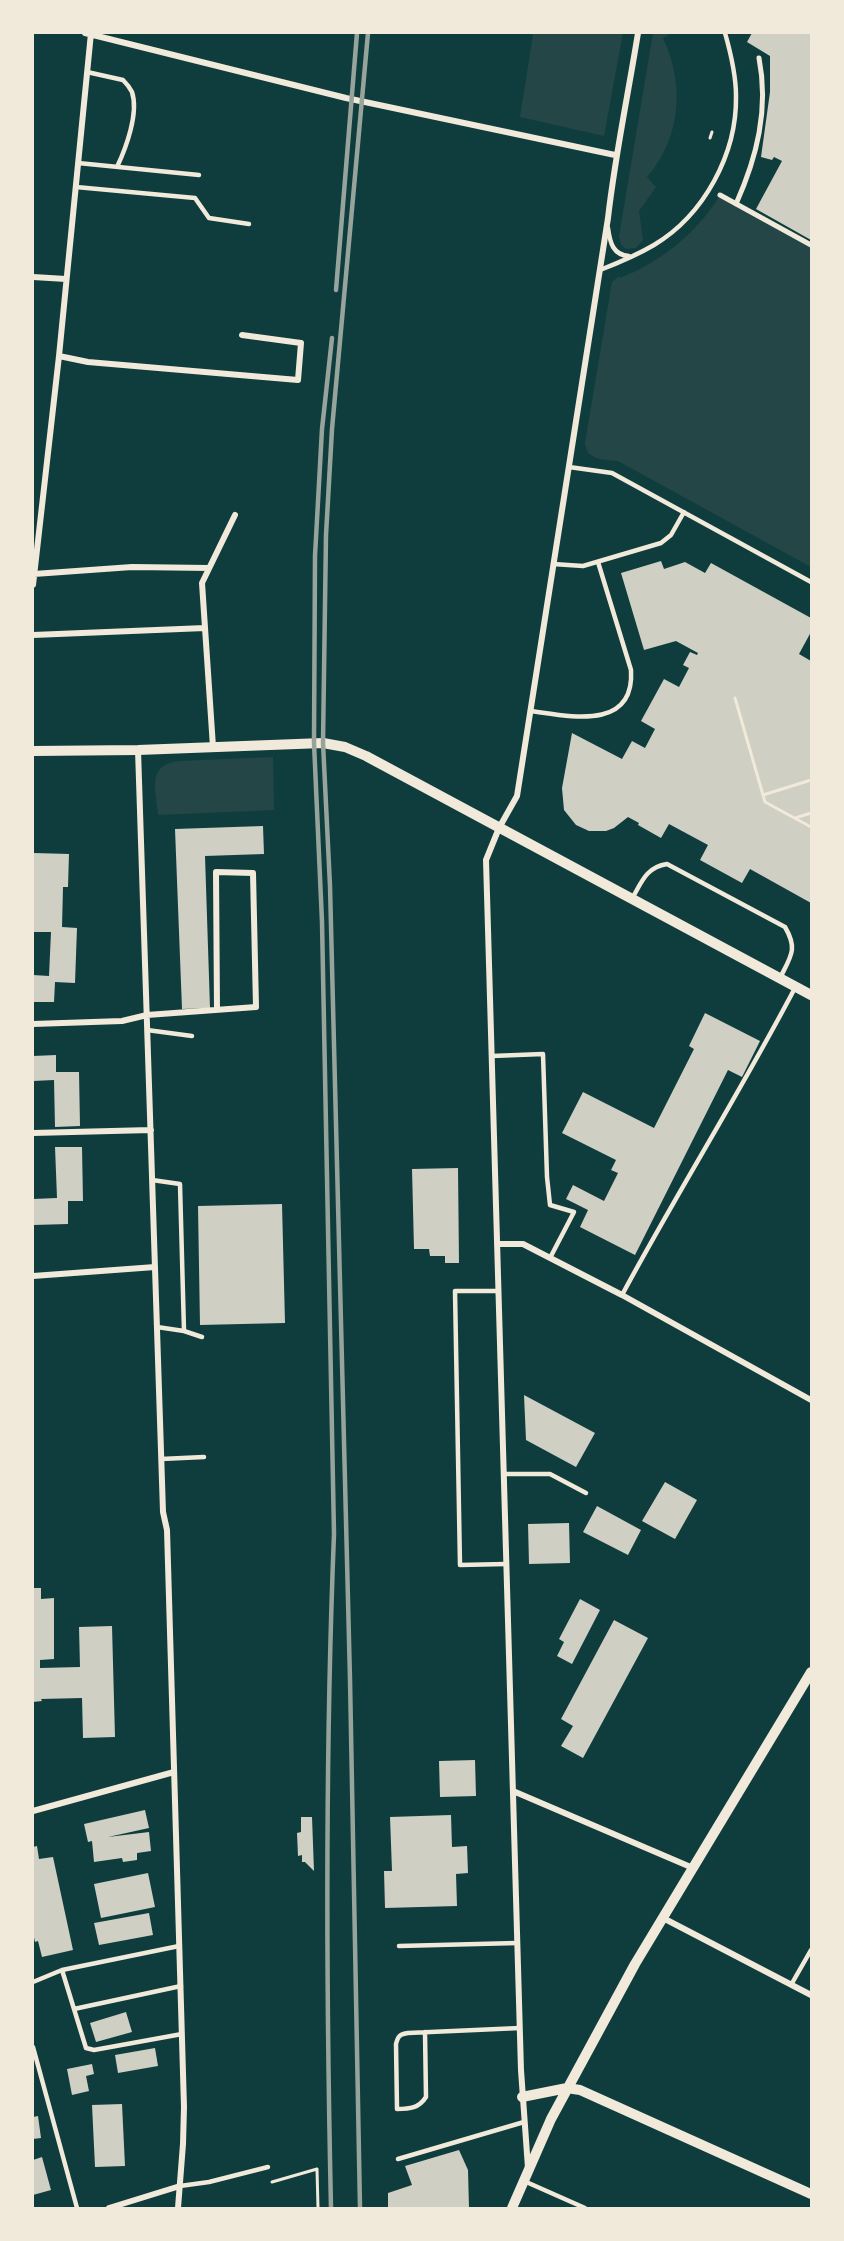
<!DOCTYPE html>
<style>
body{margin:0}
#map{position:relative;width:844px;height:2241px;overflow:hidden;background:#0f3d3e;font-family:Lato,sans-serif}
canvas{display:block}
.frame{position:absolute;inset:0;border:34px solid #f1e9da;pointer-events:none}
</style>
<div id="map">
<canvas width="844" height="2241"></canvas>
<div class="frame"></div>
</div>
<script>
const ctx = document.querySelector('canvas').getContext('2d');
ctx.lineJoin = 'round';
function fill(path, color) {
  ctx.fillStyle = color;
  ctx.fill(path, 'evenodd');
}
function strokePath(path, color, width, dash) {
  ctx.strokeStyle = color;
  ctx.lineWidth = width;
  ctx.lineCap = dash ? 'butt' : 'round';
  ctx.setLineDash(dash || []);
  ctx.stroke(path);
}
fill(new Path2D(`
 M524 33H623L604 136 520 117 533 35Z
 M653 33H672L663 38C685 85 681 138 647 177L656 187 639 211 643 240 636 248 626 249 621 245 619 236Z
 M720 195 811 245V567L618 461C603 459 587 461 585 443L612 282 619 276 620 278C661 262 697 233 720 195Z
 M273 757 274 810 158 815C156 790 146 766 178 761Z`), '#244646');
fill(new Path2D(`
 M752 33H811V240L756 209 782 161 774 157 772 160 761 157 770 92V56L747 42Z
 M661 561 664 569 685 562 705 573 711 563 811 618V632L799 654 811 661V903L750 869 742 883 700 860 708 845 669 824 661 838 638 825 639 823 628 817 614 828 606 831H589L576 825 564 810 562 788 572 733 622 759 632 741 645 748 655 729 641 721 664 679 679 687 689 668 683 665 690 652 697 655 698 653 676 641 644 650 621 573Z
 M263 826 264 854 205 856 210 1008 182 1009 175 829Z
 M34 853 69 854 68 887H63L62 927 77 928 75 983 55 982 54 1002H33V975L49 976 51 932H33Z
 M705 1013 760 1041 742 1077 728 1070 635 1255 580 1227 588 1210 566 1199 573 1185 604 1201 618 1173 611 1170 616 1160 562 1133 583 1092 654 1128 694 1049 689 1046Z
 M56 1055V1072H79L80 1126 55 1127 54 1080 33 1081V1056Z
 M55 1147H82L83 1201H68V1224L33 1225V1199L57 1198Z
 M458 1168 459 1263H445V1256H430L429 1249H414L412 1169Z
 M282 1204 285 1323 200 1325 198 1206Z
 M524 1395 595 1433 576 1467 526 1440Z
 M665 1482 697 1500 675 1539 642 1521Z
 M597 1506 641 1530 628 1555 583 1532Z
 M569 1523 570 1563 529 1564 528 1524Z
 M33 1588H41V1599L54 1598V1659L40 1660V1668L80 1667 79 1627 112 1626 115 1737 83 1738 82 1698 41 1699 42 1701 33 1702Z
 M580 1599 600 1610 572 1664 557 1656 564 1642 559 1639Z
 M614 1620 648 1638 583 1758 561 1746 573 1726 561 1719Z
 M475 1760 476 1796 440 1797 439 1761Z
 M145 1810 149 1828 108 1837 149 1832 151 1851 137 1853V1860L123 1862 122 1858 94 1862 92 1841 88 1842 84 1824Z
 M451 1815 452 1847 467 1846 468 1873 456 1874 457 1906 385 1908 384 1871H392L390 1817Z
 M301 1817H312L314 1871 305 1862H302V1855L298 1856 297 1833 301 1832Z
 M37 1846 39 1859 53 1857 73 1950 42 1957 38 1941 35 1942 33 1933V1847Z
 M148 1873 155 1907 101 1918 94 1884Z
 M149 1913 153 1935 99 1945 94 1923Z
 M126 2012 132 2032 96 2042 90 2023Z
 M155 2048 158 2066 118 2073 115 2055Z
 M92 2064 94 2074 86 2076 89 2091 72 2095 67 2069Z
 M122 2104 125 2166 95 2167 92 2105Z
 M38 2116 41 2138 33 2139V2117Z
 M459 2150 468 2170 469 2208H388V2193L412 2185 405 2166Z
 M42 2157 51 2190 33 2195V2160Z`), '#cfcfc3');
strokePath(new Path2D(`
 M710 138 712 132
 M735 698 765 802 811 827
 M763 795 811 780
 M795 818 811 813
 M272 2182 317 2169 318 2208`), '#f1e9da', 3);
strokePath(new Path2D(`
 M87 72 123 80C126 83 130 88 132 92 139 113 126 148 117 167
 M78 163 199 175
 M76 187 195 198 209 218 249 224
 M608 228C610 243 613 255 629 256
 M600 270C618 263 637 255 654 245 704 215 737 154 736 96 736 74 731 54 725 33
 M569 467 612 473 811 582
 M553 564 583 566 661 543 671 535 684 512
 M530 711C568 716 635 732 631 670L598 562
 M633 897C642 881 647 867 667 864L785 927C798 949 791 956 780 978
 M147 1030 192 1036
 M492 1056 543 1054 547 1177 550 1205 574 1212 550 1258
 M152 1180 180 1184 184 1331
 M498 1291H455L460 1565 506 1564
 M622 1295C678 1191 741 1091 796 986
 M157 1327 184 1331 202 1337
 M161 1459 204 1457
 M504 1474H550L586 1493
 M179 1946 62 1970 86 2048 94 2050 182 2034
 M399 1946 517 1943
 M33 1982 62 1970
 M791 1985 811 1950
 M74 2009 181 1986
 M425 2032 426 2097C419 2108 410 2109 397 2109L396 2044C398 2036 400 2034 408 2033L520 2028
 M33 2047 77 2208
 M398 2159 524 2122
 M524 2181 585 2208
 M180 2186 209 2182 268 2167`), '#f1e9da', 4.5);
strokePath(new Path2D(`
 M720 195 811 245
 M736 204C757 157 769 109 759 58`), '#f1e9da', 5);
strokePath(new Path2D(`
 M85 33 346 98 615 155
 M33 277 66 279
 M59 356 88 362 298 380 301 343 242 335
 M34 574 132 567 209 568
 M33 585 59 356 91 33
 M33 635 205 628
 M213 747 202 583 235 515
 M138 750 163 1512 167 1530 184 2107 183 2144 178 2208
 M33 1024 122 1021 147 1015 256 1007 253 873 216 872 217 1010
 M33 1133 151 1130
 M497 1244H523L622 1295 811 1400
 M33 1276 155 1267
 M513 1791 693 1868
 M33 1811 174 1772
 M663 1918 811 1995
 M528 2168 521 2070 486 860 499 828 517 796 608 218C615 156 628 95 638 33
 M109 2208 180 2186`), '#f1e9da', 6);
strokePath(new Path2D(`
 M33 751 138 750 323 743 345 747 366 756 811 995
 M522 2097 567 2088 580 2090 811 2194
 M512 2208 551 2119 635 1964 811 1672`), '#f1e9da', 10);
strokePath(new Path2D(`
 M336 290 357 33
 M331 2208C326 1983 325 1758 334 1534L322 922 314 743 315 556 322 429 332 338
 M360 2208 350 1679 330 886 323 743 326 535 332 429 368 33`), '#97a49c', 4.5);
</script>
